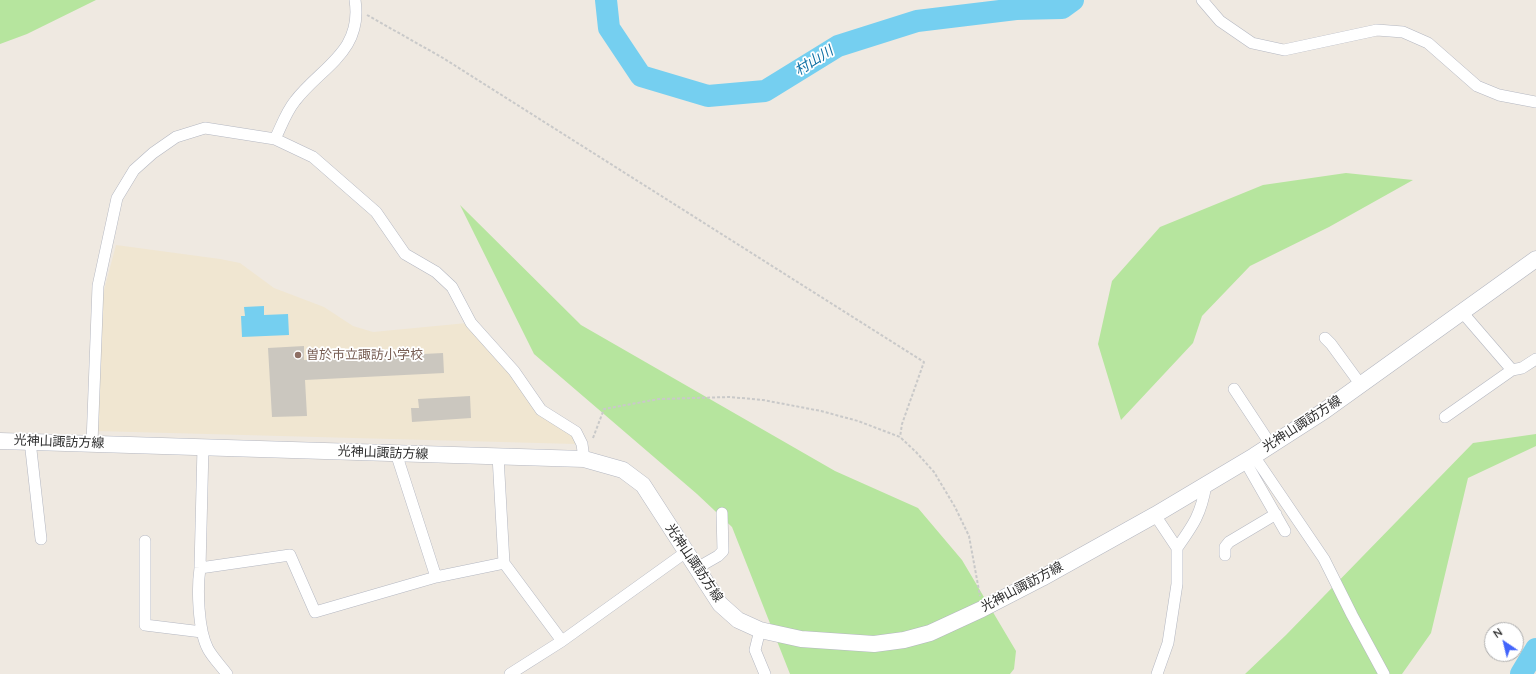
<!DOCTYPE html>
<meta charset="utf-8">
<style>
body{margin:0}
#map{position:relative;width:1536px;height:674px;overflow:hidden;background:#efe9e1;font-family:Quicksand,sans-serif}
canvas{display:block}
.north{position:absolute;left:1484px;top:622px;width:40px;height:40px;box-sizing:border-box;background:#fff;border:1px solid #ababab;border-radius:50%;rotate:325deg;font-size:11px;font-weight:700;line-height:16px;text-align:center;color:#2e2e2e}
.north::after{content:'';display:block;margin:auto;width:14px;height:18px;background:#4264fb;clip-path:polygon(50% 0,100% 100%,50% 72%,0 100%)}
</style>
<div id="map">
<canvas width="1536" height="674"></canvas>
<div class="north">N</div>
</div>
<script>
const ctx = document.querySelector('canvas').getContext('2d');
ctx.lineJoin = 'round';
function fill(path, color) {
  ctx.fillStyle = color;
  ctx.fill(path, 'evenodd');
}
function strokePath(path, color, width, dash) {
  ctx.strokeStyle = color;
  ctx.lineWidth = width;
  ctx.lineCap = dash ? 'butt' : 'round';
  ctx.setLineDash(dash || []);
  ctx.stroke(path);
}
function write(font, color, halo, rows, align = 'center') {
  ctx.font = font + ' Quicksand,"Noto Sans JP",sans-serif';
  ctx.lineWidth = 3.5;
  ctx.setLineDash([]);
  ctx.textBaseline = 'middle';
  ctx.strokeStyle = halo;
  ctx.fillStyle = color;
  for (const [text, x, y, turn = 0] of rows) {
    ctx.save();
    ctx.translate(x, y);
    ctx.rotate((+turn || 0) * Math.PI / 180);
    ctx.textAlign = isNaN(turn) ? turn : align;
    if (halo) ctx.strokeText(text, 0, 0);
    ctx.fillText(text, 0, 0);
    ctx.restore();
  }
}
fill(new Path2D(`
 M116 245 220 259 240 263 274 288 324 307 353 326 373 332 467 323 506 365 526 398 540 414 568 431 576 440 575 444 96 431 103 294Z`), '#f0e6d1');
fill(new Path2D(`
 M0 0H96L27 34 0 44Z
 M1346 173 1413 180 1329 227 1250 266 1202 316 1193 343 1121 420 1098 344 1112 281 1160 227 1263 185Z
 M460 205 581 325 835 471 918 508 962 560 1016 651 1014 669 1010 674H790L732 527 697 494 534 354Z
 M1536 434V446L1468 478 1431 633 1402 674H1245L1286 635 1473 443Z`), '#b6e59e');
fill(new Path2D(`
 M264 306V315L288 314 289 335 242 337 241 316H245L244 307Z`), '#75cff0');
strokePath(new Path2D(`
 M606 0 609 28 641 76 708 96 765 91 838 46 917 21 1016 9 1062 8 1073 0
 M1521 674 1536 649`), '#75cff0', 22);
fill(new Path2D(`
 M304 346V360L443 353 444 373 305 380 307 416 272 417 268 348Z
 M470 396 471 418 412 422 411 408H419L418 399Z`), '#cbc7bf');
const street = new Path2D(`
 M1202 0 1220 21 1252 43 1284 50 1377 30 1403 32 1428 43 1477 86 1499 95 1536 102
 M275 139C281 127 286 112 295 101 321 67 363 52 355 0
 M1462 312 1512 370 1522 368 1536 359
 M1325 338 1331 344 1361 385
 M1234 389 1271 445
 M1445 417 1512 370
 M30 441 41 539
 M92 443 98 286 117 198 134 170 153 153 176 137 205 128 275 139 313 157 376 212 405 254 436 272 452 287 471 323 514 371 541 410 576 432 582 444 584 459
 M203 447 200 568C197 589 198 630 208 649 213 658 221 666 227 674
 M396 453 436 577 504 563 562 641
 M498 456 504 563
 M1254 456 1324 559 1352 615 1384 674
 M1245 461 1285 531
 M1155 515 1177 548V584L1168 643 1157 674
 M145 541V625L202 632
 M1177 548C1194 524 1201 514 1206 485
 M1225 555V547L1229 542 1276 514
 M200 568 290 555 315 612 436 577
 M697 568 718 556 723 551 722 513
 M760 630 755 650 765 674
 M510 674 562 641 686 552`);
const secondary = new Path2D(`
 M0 441 584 459 623 470 643 485 720 604 738 620 760 630 801 639 874 644 904 640 930 633 982 609 1042 578 1155 515 1254 456 1324 411 1536 259`);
strokePath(street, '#b4b7c1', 12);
strokePath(secondary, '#b4b7c1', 17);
strokePath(new Path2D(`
 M367 15 443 58 924 362 902 424 900 437
 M593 438 604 409 659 399 730 397 763 400 821 411 858 421 900 437 916 452 934 472 955 507 969 536 980 596`), '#c9c9c9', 2, [3, 2]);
strokePath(street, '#fff', 11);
strokePath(secondary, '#fff', 16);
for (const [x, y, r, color] of [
 [298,355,4,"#8d6e63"]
]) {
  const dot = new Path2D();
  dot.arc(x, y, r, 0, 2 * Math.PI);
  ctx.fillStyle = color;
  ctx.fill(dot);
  strokePath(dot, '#fff', 1.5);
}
write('13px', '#785e54', '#fff', [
 ["曽於市立諏訪小学校",306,355]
], 'left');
write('13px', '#2e2e2e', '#fff', [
 ["光神山諏訪方線",1302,424,-33],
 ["光神山諏訪方線",59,442,2],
 ["光神山諏訪方線",383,453,2],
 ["光神山諏訪方線",694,563,56],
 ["光神山諏訪方線",1022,587,-28]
]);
write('italic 14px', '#0d6fa3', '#fff', [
 ["村山川",814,61,-32]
]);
</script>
